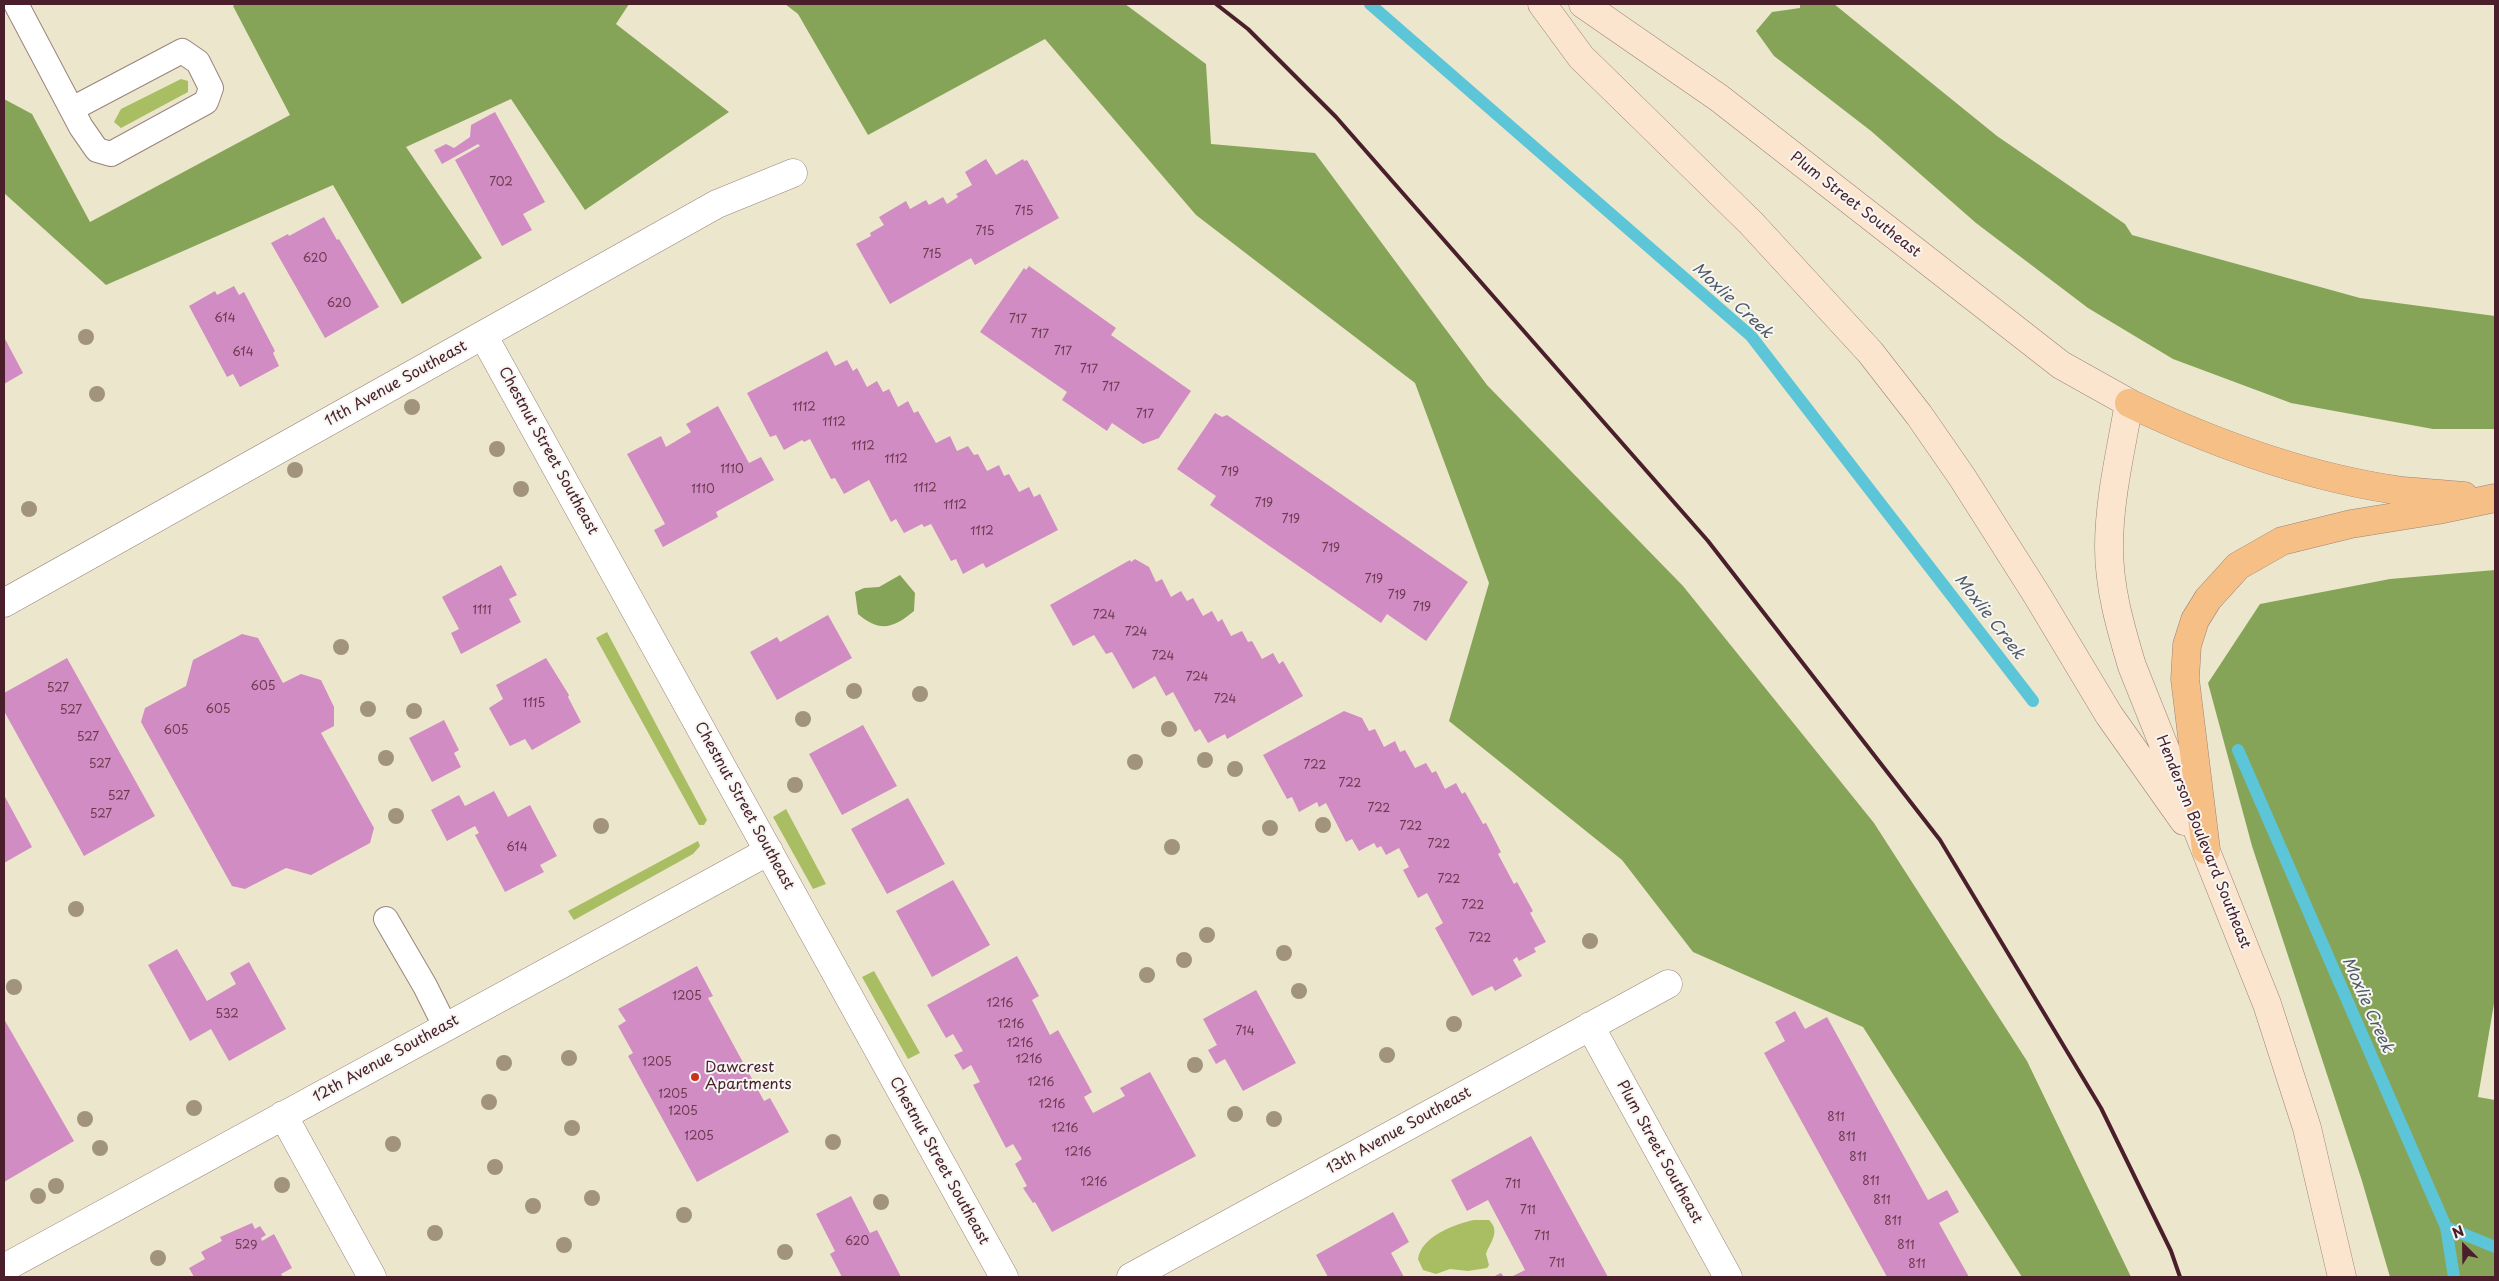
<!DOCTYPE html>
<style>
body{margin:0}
#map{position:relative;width:2499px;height:1281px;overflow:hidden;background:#ece7cc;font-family:"Playpen Sans",sans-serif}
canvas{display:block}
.frame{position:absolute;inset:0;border:5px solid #4a1f2b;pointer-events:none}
.north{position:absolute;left:2439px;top:1221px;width:50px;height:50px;-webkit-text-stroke:4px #f6f6f2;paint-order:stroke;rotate:337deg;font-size:14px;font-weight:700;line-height:20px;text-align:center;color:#4a1f2b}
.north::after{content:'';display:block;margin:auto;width:18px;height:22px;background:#4a1f2b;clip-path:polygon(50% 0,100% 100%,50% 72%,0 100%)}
</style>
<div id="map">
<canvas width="2499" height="1281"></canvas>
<div class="frame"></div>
<div class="north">N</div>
</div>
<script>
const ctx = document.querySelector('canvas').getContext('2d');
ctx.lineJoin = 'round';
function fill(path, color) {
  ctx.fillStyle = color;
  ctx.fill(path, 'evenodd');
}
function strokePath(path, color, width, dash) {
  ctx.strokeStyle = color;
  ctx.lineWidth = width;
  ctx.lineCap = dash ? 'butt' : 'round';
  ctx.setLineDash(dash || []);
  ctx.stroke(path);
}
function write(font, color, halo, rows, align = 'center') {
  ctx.font = font + ' "Playpen Sans",sans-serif';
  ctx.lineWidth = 4;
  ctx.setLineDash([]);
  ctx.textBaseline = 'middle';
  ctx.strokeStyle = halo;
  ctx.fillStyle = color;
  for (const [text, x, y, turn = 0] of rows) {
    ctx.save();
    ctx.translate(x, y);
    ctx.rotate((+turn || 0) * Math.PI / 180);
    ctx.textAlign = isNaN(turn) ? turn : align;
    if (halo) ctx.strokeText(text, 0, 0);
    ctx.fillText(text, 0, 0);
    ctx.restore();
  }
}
fill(new Path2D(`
 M181 79 188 81V92L121 128 114 122 121 109Z
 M607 632 707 820 704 825H699L596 638Z
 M786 809 826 884 813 889 773 817Z
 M698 841 700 846 693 854 574 920 568 911Z
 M874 971 920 1053 908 1059 862 977Z
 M1474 1220H1489C1501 1232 1490 1242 1486 1254L1489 1265 1487 1268 1468 1271 1450 1269 1436 1274 1423 1270 1418 1259C1421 1237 1454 1224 1474 1220Z`), '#a9bd62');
fill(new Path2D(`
 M235 4H629L616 24 729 112 585 210 511 99 406 147 482 258 402 304 333 185 106 285 4 193V99L32 114 90 222 290 115 233 6Z
 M785 4H1125L1206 64 1211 144 1315 153 1487 385 1683 586 1874 823 2027 1061 2131 1277H2022L1863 1027 1693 952 1622 860 1449 721 1489 583 1415 383 1196 215 1045 39 868 135 798 14Z
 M1800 4H1834L1997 136 2125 224 2132 235 2360 298 2495 316V429H2433L2291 403 2173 359 2088 308 1976 223 1871 131 1774 56 1756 31 1772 12 1800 8Z
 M2495 570V998L2478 1097 2495 1100V1277H2390L2362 1181 2252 846 2208 683 2260 604 2390 579Z
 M900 575 915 593 914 611C894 628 880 633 858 614L855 592 864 588 879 587Z`), '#86a458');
strokePath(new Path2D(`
 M1370 4 1751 336 2033 701
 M2238 750 2446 1227 2454 1277
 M2446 1227 2495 1247`), '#5cc5d7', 12);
fill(new Path2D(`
 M495 112 545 202 523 214 532 230 502 246 455 160 480 146 478 144 442 164 434 150 446 144 454 148 470 137 471 125Z
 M986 159 996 175 1023 159 1024 161 1027 160 1059 218 975 265 971 258 890 304 856 244 871 236 870 233 884 225 879 217 906 201 910 209 926 200 929 205 943 197 947 204 958 197 956 194 972 185 965 172Z
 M324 217 337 240 339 239 379 307 325 338 271 243 288 234 289 236Z
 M1029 266 1116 328 1111 335 1191 391 1159 438 1143 444 1112 423 1107 431 1062 400 1067 392 980 332 1024 268 1026 270Z
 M234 286 239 295 244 292 275 351 273 353 279 366 240 387 233 374 227 377 189 306 215 291 217 295Z
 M4 337 23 373 4 384Z
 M827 351 835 366 847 360 853 371 857 368 867 387 877 381 883 392 889 389 898 407 908 401 914 413 918 411 936 443 950 436 957 451 968 446 974 455 978 454 987 471 999 465 1004 476 1009 474 1019 492 1029 487 1034 497 1040 494 1058 530 986 568 983 563 963 574 956 559 951 561 931 524 924 527 922 524 904 533 896 519 891 522 869 480 844 494 835 478 831 479 810 439 804 442 802 440 784 450 776 435 770 437 747 393Z
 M718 406 749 463 761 457 774 480 716 512 718 517 663 547 654 530 665 524 627 454 661 436 666 447 691 432 686 424Z
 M1215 413 1222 417 1227 415 1468 582 1426 641 1387 614 1381 623 1210 505 1216 496 1177 469Z
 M1135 559 1149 567 1156 582 1162 579 1171 597 1181 591 1187 601 1193 598 1203 616 1212 611 1218 622 1222 619 1231 636 1242 631 1248 642 1252 641 1262 659 1273 653 1279 664 1283 661 1303 696 1227 739 1225 734 1208 743 1200 729 1195 732 1173 692 1166 696 1155 676 1133 689 1112 652 1106 654 1094 635 1073 646 1050 605 1130 560 1131 562Z
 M501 565 517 595 509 599 521 622 461 654 451 633 459 629 442 597Z
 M828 615 852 658 777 700 750 652 777 637 780 642Z
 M242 634 258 638 283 683 301 674 321 680 334 707V726L321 733 374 828 370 843 311 875 286 868 245 889 232 886 141 722 145 708 186 686 193 660Z
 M67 658 155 816 84 856 4 711V693Z
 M546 658 569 695 568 697 581 722 532 750 525 739 510 746 489 708 503 699 496 685Z
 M1344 711 1362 718 1369 731 1375 729 1384 747 1395 741 1400 752 1405 750 1415 768 1426 763 1432 773 1436 771 1445 789 1456 783 1462 794 1465 792 1483 824 1486 823 1501 852 1498 854 1514 884 1517 882 1533 911 1530 913 1546 942 1534 948 1536 952 1519 961 1517 957 1513 960 1522 976 1495 991 1492 986 1472 996 1435 928 1443 923 1427 893 1418 898 1403 870 1409 867 1399 848 1386 855 1381 846 1377 848 1374 843 1359 851 1352 839 1346 842 1326 803 1319 807 1317 802 1299 812 1292 797 1287 799 1263 755Z
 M444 720 459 750 454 753 461 767 432 782 409 738Z
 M863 725 897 786 842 815 809 754Z
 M494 791 508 817 530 805 557 856 540 865 544 872 505 892 475 835 479 833 475 826 447 841 431 810 459 795 465 806Z
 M4 795 32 847 4 863Z
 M908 798 945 864 887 894 851 829Z
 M953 880 990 945 932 977 896 911Z
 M177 949 207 1001 236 984 230 973 249 962 286 1029 229 1061 211 1029 190 1041 148 965Z
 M1017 956 1039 996 1032 1000 1050 1035 1058 1030 1092 1092 1084 1097 1093 1113 1125 1096 1120 1088 1150 1072 1196 1156 1052 1232 1035 1202 1033 1203 1023 1188 1027 1186 1015 1164 1022 1159 1013 1144 1006 1148 973 1085 980 1082 971 1065 963 1070 954 1055 963 1051 953 1034 946 1038 927 1005Z
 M697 966 713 996 708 998 764 1101 770 1098 789 1132 697 1182 628 1056 633 1053 618 1026 626 1021 618 1009Z
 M1256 990 1296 1063 1243 1091 1225 1059 1216 1064 1208 1050 1217 1045 1203 1019Z
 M1795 1011 1805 1029 1827 1017 1928 1200 1947 1190 1959 1212 1939 1223 1969 1277H1887L1764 1053 1785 1041 1775 1022Z
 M4 1019 74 1141 4 1182Z
 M1531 1136 1608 1277H1511L1525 1270 1488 1200 1467 1211 1451 1180Z
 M851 1196 870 1233 877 1230 901 1277H842L830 1254 835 1251 816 1214Z
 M1393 1212 1409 1242 1391 1253 1404 1277H1328L1316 1255Z
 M252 1223 255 1229 260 1226 266 1235 261 1238 262 1241 274 1234 292 1268 281 1274 283 1277H194L189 1268 205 1259 201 1252 222 1241 220 1237Z
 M1501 1273 1504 1277H1493Z`), '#d18cc3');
const lane = new Path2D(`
 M16 4 81 127 97 150 111 154 206 102 211 88 198 62 182 51 72 109
 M386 919 425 986 445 1026`);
const street = new Path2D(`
 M483 335 1004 1277
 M4 603 717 204 793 173
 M1590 1026 1728 1277
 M283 1115 372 1277
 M4 1268 769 851
 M1131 1277 1668 984`);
const secondary = new Path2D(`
 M1542 4 1581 57 1751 223 1870 352 1919 415 1962 477 2037 595 2109 715 2184 821
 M1583 4 1719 98 2061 365 2129 403C2121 450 2109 499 2109 547 2109 588 2120 626 2132 666L2267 1004 2307 1128 2342 1277`);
const highway = new Path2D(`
 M2129 403C2215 444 2308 478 2403 491 2423 493 2444 494 2464 496
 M2206 850 2185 679 2187 645 2195 620 2208 599 2238 566 2282 541 2351 524 2438 510 2495 498`);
strokePath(lane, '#9b837c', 26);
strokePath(street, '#9b837c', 29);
strokePath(secondary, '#9b837c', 29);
strokePath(highway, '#9b837c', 29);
strokePath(lane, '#fff', 24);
strokePath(street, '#fff', 28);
strokePath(secondary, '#fbe5cf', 28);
strokePath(highway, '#f5bf86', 28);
strokePath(new Path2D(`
 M1216 4 1248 29 1336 117 1708 541 1940 840 2101 1108 2171 1251 2180 1277`), '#4a1f2b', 4);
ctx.fillStyle = '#a2937d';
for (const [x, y] of [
 [86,337],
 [97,394],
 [412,407],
 [497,449],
 [295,470],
 [521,489],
 [29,509],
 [341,647],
 [854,691],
 [920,694],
 [368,709],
 [414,711],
 [803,719],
 [1169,729],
 [386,758],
 [1205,760],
 [1135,762],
 [1235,769],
 [795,785],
 [396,816],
 [1323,825],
 [601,826],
 [1270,828],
 [1172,847],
 [76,909],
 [1207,935],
 [1590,941],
 [1284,953],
 [1184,960],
 [1147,975],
 [14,987],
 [1299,991],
 [1454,1024],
 [1387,1055],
 [569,1058],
 [504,1063],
 [1195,1065],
 [489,1102],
 [194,1108],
 [1235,1114],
 [85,1119],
 [1274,1119],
 [572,1128],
 [833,1142],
 [393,1144],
 [100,1148],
 [495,1167],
 [282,1185],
 [56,1186],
 [38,1196],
 [592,1198],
 [881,1202],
 [533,1206],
 [684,1215],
 [435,1233],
 [564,1245],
 [785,1252],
 [158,1258]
]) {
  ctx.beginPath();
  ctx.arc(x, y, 8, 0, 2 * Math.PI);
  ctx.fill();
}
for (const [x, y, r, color] of [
 [695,1077,5,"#c8321e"]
]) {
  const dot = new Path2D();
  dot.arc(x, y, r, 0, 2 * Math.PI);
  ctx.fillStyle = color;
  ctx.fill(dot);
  strokePath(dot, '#f6f6f2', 2);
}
write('12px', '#6c3a51', null, [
 ["702",501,183],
 ["715",1024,212],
 ["715",985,232],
 ["715",932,255],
 ["620",315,259],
 ["620",339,304],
 ["614",225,319],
 ["717",1018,320],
 ["717",1040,335],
 ["717",1063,352],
 ["614",243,353],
 ["717",1089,370],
 ["717",1111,388],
 ["1112",804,408],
 ["717",1145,415],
 ["1112",834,423],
 ["1112",863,447],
 ["1112",896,460],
 ["1110",732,470],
 ["719",1230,473],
 ["1112",925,489],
 ["1110",703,490],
 ["719",1264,504],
 ["1112",955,506],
 ["719",1291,520],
 ["1112",982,532],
 ["719",1331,549],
 ["719",1374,580],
 ["719",1397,596],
 ["719",1422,608],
 ["1111",482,611],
 ["724",1104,616],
 ["724",1136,633],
 ["724",1163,657],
 ["724",1197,678],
 ["605",263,687],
 ["527",58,689],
 ["724",1225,700],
 ["1115",534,704],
 ["605",218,710],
 ["527",71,711],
 ["605",176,731],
 ["527",88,738],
 ["527",100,765],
 ["722",1315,766],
 ["722",1350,784],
 ["527",119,797],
 ["722",1379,809],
 ["527",101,815],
 ["722",1411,827],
 ["722",1439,845],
 ["614",517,848],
 ["722",1449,880],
 ["722",1473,906],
 ["722",1480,939],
 ["1205",687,997],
 ["1216",1000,1004],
 ["532",227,1015],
 ["1216",1011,1025],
 ["714",1245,1032],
 ["1216",1020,1044],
 ["1216",1029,1060],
 ["1205",657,1063],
 ["1216",1041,1083],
 ["1205",673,1095],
 ["1216",1052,1105],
 ["1205",683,1112],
 ["811",1836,1118],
 ["1216",1065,1129],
 ["1205",699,1137],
 ["811",1847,1138],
 ["1216",1078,1153],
 ["811",1858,1158],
 ["811",1871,1182],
 ["1216",1094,1183],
 ["711",1513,1185],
 ["811",1882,1201],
 ["711",1528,1211],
 ["811",1893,1222],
 ["711",1542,1237],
 ["620",857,1242],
 ["529",246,1246],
 ["811",1906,1246],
 ["711",1557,1264],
 ["811",1917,1265]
]);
write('15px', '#4a1f2b', '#f6f6f2', [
 ["Plum Street Southeast",1855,205,38],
 ["11th Avenue Southeast",396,384,-29],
 ["Chestnut Street Southeast",548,451,61],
 ["Chestnut Street Southeast",744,806,61],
 ["Henderson Boulevard Southeast",2203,842,68],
 ["12th Avenue Southeast",386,1059,-29],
 ["13th Avenue Southeast",1399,1131,-29],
 ["Plum Street Southeast",1659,1152,61],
 ["Chestnut Street Southeast",939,1161,61]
]);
write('15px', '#4a1f2b', '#f6f6f2', [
 ["Dawcrest",705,1068],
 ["Apartments",705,1085]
], 'left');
write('italic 16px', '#505967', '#f6f6f2', [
 ["Moxlie Creek",1732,301,43],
 ["Moxlie Creek",1989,617,52],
 ["Moxlie Creek",2367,1005,66]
]);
</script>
